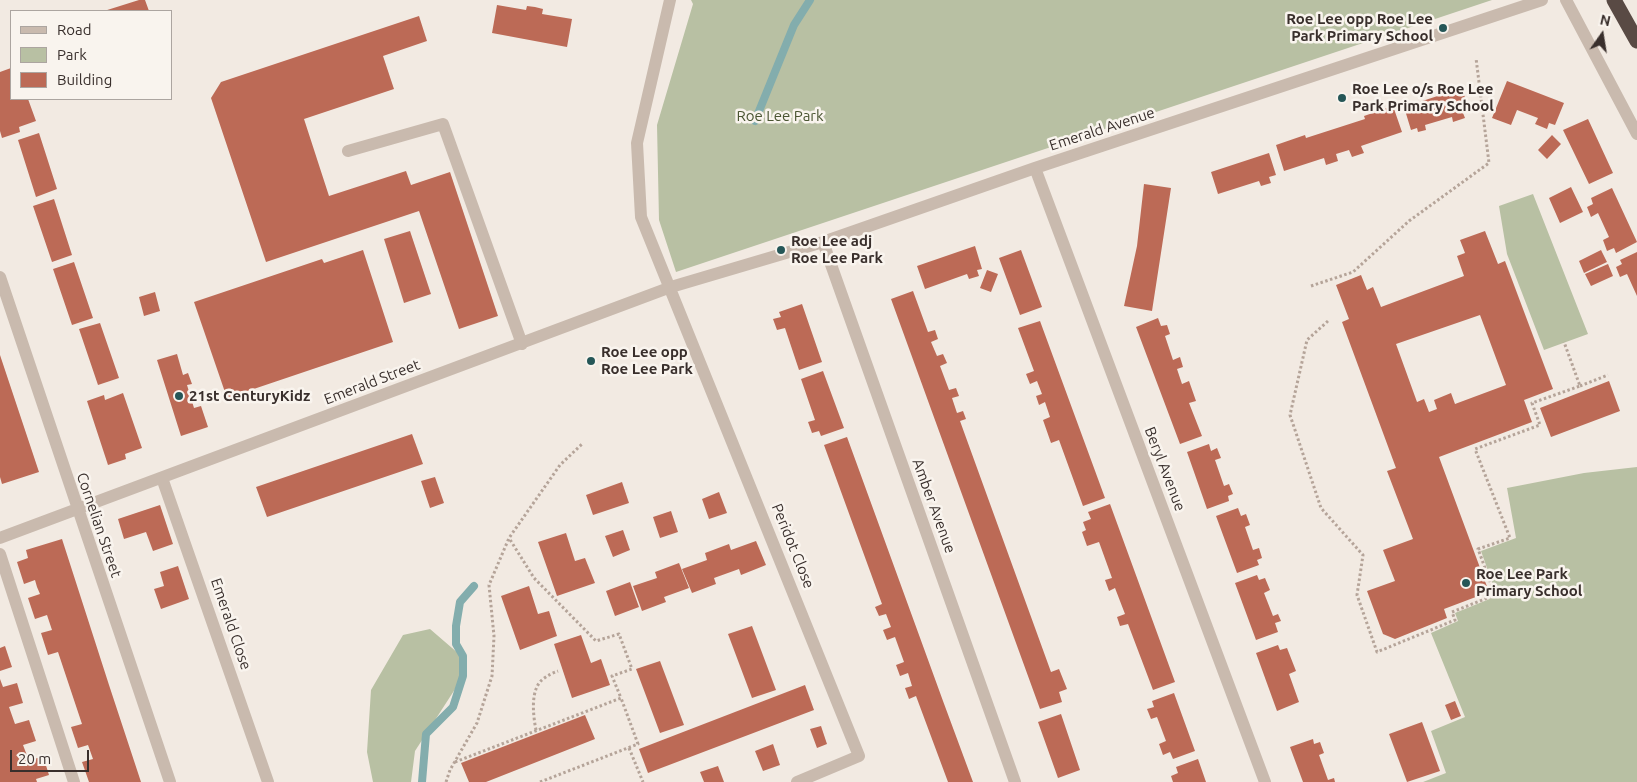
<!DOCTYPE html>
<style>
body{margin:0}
#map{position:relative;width:1637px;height:782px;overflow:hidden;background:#f2eae2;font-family:Ubuntu,sans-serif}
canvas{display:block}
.legend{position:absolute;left:10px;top:10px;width:162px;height:90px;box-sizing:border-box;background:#f9f4ee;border:1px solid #aca5a0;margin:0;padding:6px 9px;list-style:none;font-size:15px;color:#392f2c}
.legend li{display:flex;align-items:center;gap:10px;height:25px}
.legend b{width:25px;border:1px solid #aca5a0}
.north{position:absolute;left:1577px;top:10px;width:50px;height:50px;-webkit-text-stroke:4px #f9f4ee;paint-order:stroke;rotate:13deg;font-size:14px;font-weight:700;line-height:20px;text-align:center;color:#392f2c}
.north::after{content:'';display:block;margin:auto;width:18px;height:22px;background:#392f2c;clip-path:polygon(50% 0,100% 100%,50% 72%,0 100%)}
.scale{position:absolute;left:10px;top:750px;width:79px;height:22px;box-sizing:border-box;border:2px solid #392f2c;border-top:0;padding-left:6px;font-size:15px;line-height:18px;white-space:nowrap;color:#392f2c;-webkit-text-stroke:4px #f9f4ee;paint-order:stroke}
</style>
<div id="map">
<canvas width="1637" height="782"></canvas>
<ul class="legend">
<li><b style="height:6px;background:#c9baae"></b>Road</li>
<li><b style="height:14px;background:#b8c0a3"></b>Park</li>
<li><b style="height:14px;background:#bc6a56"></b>Building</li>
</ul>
<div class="north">N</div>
<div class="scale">20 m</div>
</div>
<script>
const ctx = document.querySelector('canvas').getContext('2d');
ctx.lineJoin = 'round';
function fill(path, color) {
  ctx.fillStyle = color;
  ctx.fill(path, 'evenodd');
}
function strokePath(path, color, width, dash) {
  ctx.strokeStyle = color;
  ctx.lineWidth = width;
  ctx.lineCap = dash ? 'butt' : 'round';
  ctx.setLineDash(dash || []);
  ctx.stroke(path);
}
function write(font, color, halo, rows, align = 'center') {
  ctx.font = font + ' Ubuntu,sans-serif';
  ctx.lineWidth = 5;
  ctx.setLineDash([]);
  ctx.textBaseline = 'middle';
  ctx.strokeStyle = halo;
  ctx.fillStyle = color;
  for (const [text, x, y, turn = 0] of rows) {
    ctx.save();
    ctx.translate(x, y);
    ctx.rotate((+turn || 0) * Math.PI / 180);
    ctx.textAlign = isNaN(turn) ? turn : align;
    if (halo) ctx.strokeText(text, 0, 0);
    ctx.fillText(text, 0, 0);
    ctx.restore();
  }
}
fill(new Path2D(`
 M691 0H1492L676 272 659 220 657 125 693 4Z
 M1533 194 1588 334 1544 350 1507 254 1499 206Z
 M1637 467V782H1423L1446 773 1431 731 1465 717 1431 633 1458 621 1455 613 1497 596 1481 551 1516 538 1507 488 1584 473Z
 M430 629 459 654V683L415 751 411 782H373L367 752 371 690 403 635Z`), '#b8c0a3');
strokePath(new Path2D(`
 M755 121 794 25 810 0
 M422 782 426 734 453 707 463 676V656L456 644V626L460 602 474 586`), '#83adad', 8);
fill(new Path2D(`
 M139 0H145L149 11H104Z
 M497 5 526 10 527 6 535 7 543 9 542 14 572 19 567 47 492 33Z
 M419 16 427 41 383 56 394 89 304 119 329 196 406 171 411 185 450 172 498 316 459 329 419 211 266 262 211 98 221 82Z
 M11 68V99H28L36 121 19 127 20 132 2 138 0 131V72Z
 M1507 81 1564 103 1555 125 1549 123 1547 129 1535 124 1538 118 1517 110 1511 125 1492 118Z
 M1462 88 1469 111 1463 113 1465 118 1453 122 1452 117 1425 125 1426 130 1418 132 1417 128 1411 130 1404 107Z
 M1393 106 1402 132 1361 146 1364 153 1352 157 1349 150 1336 154 1338 161 1326 165 1324 158 1284 171 1276 145 1305 135 1306 138 1365 119 1364 116Z
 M1588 119 1613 173 1589 184 1563 130Z
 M39 133 57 189 36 197 18 140Z
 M1552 135 1561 144 1547 159 1538 150Z
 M1269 153 1276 175 1269 177 1271 183 1261 186 1259 181 1218 194 1211 172Z
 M1144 184 1171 188 1152 311 1124 306 1137 246Z
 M1571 187 1583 212 1560 223 1549 198Z
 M1612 188 1637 242 1616 253 1614 248 1607 251 1603 240 1609 237 1598 213 1591 217 1587 207 1593 204 1591 198Z
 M54 199 72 255 52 262 33 206Z
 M410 231 431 294 404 303 384 239Z
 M1485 231 1498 264 1505 261 1553 389 1524 400 1532 422 1439 457 1489 592 1444 609 1447 618 1395 639 1383 634 1367 591 1395 581 1383 550 1413 539 1387 471 1396 468 1342 322 1349 319 1336 285 1361 275 1367 290 1373 287 1381 307 1464 276 1457 256 1465 253 1460 240ZM1480 315 1506 385 1455 404 1451 393 1434 400 1437 409 1429 412 1424 399 1417 402 1396 344Z
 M975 246 982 269 977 270 979 276 969 279 967 274 925 289 917 266Z
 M363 250 393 342 227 398 194 302 322 259 324 263Z
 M1021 250 1042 307 1020 315 999 258Z
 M1601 250 1607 262 1584 273 1579 261Z
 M1637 252V296L1627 274 1620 277 1616 267 1622 264 1620 260Z
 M74 262 93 318 72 325 53 269Z
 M1608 264 1613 276 1591 286 1585 274Z
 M987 270 998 274 991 292 980 288Z
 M913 291 928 332 935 330 938 339 931 342 937 356 943 354 947 363 940 366 949 390 956 388 959 396 952 398 957 413 963 411 966 419 960 421 1051 672 1059 669 1067 689 1059 692 1062 702 1040 709 891 299Z
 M155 292 160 311 144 316 139 297Z
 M802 304 822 362 799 370 785 328 777 330 773 319 781 317 779 312Z
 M1158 318 1161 326 1167 325 1170 334 1165 336 1173 360 1180 357 1183 367 1177 369 1182 384 1189 381 1196 401 1189 403 1202 436 1180 444 1136 327Z
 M1040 321 1105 498 1083 506 1059 440 1051 443 1043 420 1050 417 1045 402 1039 405 1036 396 1042 394 1037 381 1030 384 1026 374 1034 371 1018 328Z
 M100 323 119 378 98 385 79 329Z
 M177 354 183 375 188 373 192 384 187 385 194 408 201 406 208 427 181 436 157 360Z
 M0 355 39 472 2 484 0 477Z
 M823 371 844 428 821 436 819 431 812 433 808 422 815 420 801 379Z
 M1609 381 1620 411 1551 437 1540 408Z
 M123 393 142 448 125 454 126 459 108 465 87 401 104 395 105 400Z
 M412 434 423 464 267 517 256 487Z
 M847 437 943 701 973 782H948L916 696 909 699 905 688 912 686 908 673 900 676 896 665 904 662 895 637 887 640 883 630 891 627 886 614 879 616 875 607 882 604 824 445Z
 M1209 444 1211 451 1217 448 1221 458 1215 460 1224 486 1229 484 1233 494 1228 496 1229 501 1207 509 1187 452Z
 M435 477 444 503 430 508 421 481Z
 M622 482 629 503 593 515 586 495Z
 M719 492 727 513 709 519 702 499Z
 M1110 504 1175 682 1153 690 1128 624 1120 626 1117 617 1125 614 1115 588 1109 591 1105 580 1112 578 1099 542 1087 546 1082 532 1086 530 1083 522 1091 519 1088 512Z
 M160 505 173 544 153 551 146 532 124 539 118 519Z
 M1238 508 1241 516 1246 514 1250 525 1245 527 1253 550 1259 548 1262 558 1257 560 1259 565 1237 573 1216 516Z
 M671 511 678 532 660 538 653 517Z
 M623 530 630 550 613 557 605 536Z
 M566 533 575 561 585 558 595 583 557 596 538 542Z
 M62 539 109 685 141 782H89L82 762 93 759 88 745 78 748 71 727 82 724 58 652 48 655 41 633 52 630 47 615 35 619 28 598 40 594 37 587 35 580 24 584 17 562 28 558 26 550Z
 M756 541 766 565 741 575 739 569 714 578 716 584 692 593 682 569 707 560 705 553 729 544 731 550Z
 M679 563 689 588 664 597 666 602 642 611 633 586 657 578 655 572Z
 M178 566 189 599 161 609 154 589 164 586 160 572Z
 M1257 575 1259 580 1265 578 1270 590 1264 593 1273 616 1278 614 1281 621 1275 623 1278 632 1256 640 1235 583Z
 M630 582 639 607 615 616 606 591Z
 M529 586 538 614 549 611 557 636 520 650 501 596Z
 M752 626 776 690 752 698 728 634Z
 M581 635 591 663 601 659 610 685 572 698 554 644Z
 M1278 645 1280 650 1287 648 1296 671 1289 674 1299 702 1277 711 1256 653Z
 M5 646 12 667 0 671V648Z
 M660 661 684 725 660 733 636 669Z
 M0 679 3 687 17 683 23 703 9 707 15 724 29 720 36 741 23 745 29 761 43 756 49 775 36 779 37 782H0Z
 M805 685 814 710 648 773 639 749Z
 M1174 693 1195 751 1173 759 1170 752 1163 755 1159 744 1166 741 1157 717 1151 719 1147 709 1154 707 1152 701Z
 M1455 701 1461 716 1451 720 1445 705Z
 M1061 714 1080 770 1058 778 1038 722Z
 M585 715 595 739 486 782H469L461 763Z
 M1422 722 1440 771 1407 782 1389 734Z
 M821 726 827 744 817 748 810 729Z
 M1313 739 1314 744 1320 742 1324 753 1319 755 1328 780 1334 778 1335 782H1303L1290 747Z
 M773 744 780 765 763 771 755 751Z
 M1198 759 1206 782H1173L1171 776 1178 773 1176 767Z
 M718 766 724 782H704L700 772Z`), '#bc6a56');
strokePath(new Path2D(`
 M1311 286 1353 272 1409 221 1489 163 1476 58
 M1328 321 1307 340 1290 415 1321 508 1363 555 1357 595 1377 652 1455 620 1452 612 1495 595 1478 549 1510 538 1475 449 1540 425 1532 403 1580 386 1564 342
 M1580 386 1608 375
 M536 730C533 715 530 689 543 679 548 675 553 673 558 671
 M629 748 643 782
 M455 762 621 698 612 676 632 669 619 634 596 641 534 578 509 538
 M446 782 450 770 477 723 492 676 494 636 489 585 509 538 560 465 582 444
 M540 782 638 744 621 698`), '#b5a499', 3, [2.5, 2.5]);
strokePath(new Path2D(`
 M670 0 637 143 641 217 859 756 797 782
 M1566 0 1637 134
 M348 151 443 124 522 344
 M1035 168 1265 782
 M823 242 1015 782
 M0 277 170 782
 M162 478 268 782
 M0 538 671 287 823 242 1035 168 1542 0
 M0 554 74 782`), '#c9baae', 12);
strokePath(new Path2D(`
 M1614 0 1637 41`), '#594a44', 15);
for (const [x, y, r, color] of [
 [1443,28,5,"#255657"],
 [1342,98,5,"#255657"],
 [781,250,5,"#255657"],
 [591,361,5,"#255657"],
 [179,396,5,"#255657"],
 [1466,583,5,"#255657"]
]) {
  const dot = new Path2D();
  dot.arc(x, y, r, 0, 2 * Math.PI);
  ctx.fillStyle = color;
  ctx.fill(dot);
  strokePath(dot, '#f9f4ee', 2);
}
write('bold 15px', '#392f2c', '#f9f4ee', [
 ["Roe Lee opp Roe Lee",1433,19,"right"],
 ["Park Primary School",1433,36,"right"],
 ["Roe Lee o/s Roe Lee",1352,89],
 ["Park Primary School",1352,106],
 ["Roe Lee adj",791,241],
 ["Roe Lee Park",791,258],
 ["Roe Lee opp",601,352],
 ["Roe Lee Park",601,369],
 ["21st CenturyKidz",189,396],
 ["Roe Lee Park",1476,574],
 ["Primary School",1476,591]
], 'left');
write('15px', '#4a5532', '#f9f4ee', [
 ["Roe Lee Park",780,116]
]);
write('15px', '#392f2c', '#f9f4ee', [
 ["Emerald Avenue",1102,129,-18],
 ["Emerald Street",372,382,-21],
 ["Beryl Avenue",1165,469,69],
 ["Amber Avenue",934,506,70],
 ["Cornelian Street",99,525,71],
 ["Peridot Close",793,546,68],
 ["Emerald Close",231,624,71]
]);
</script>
